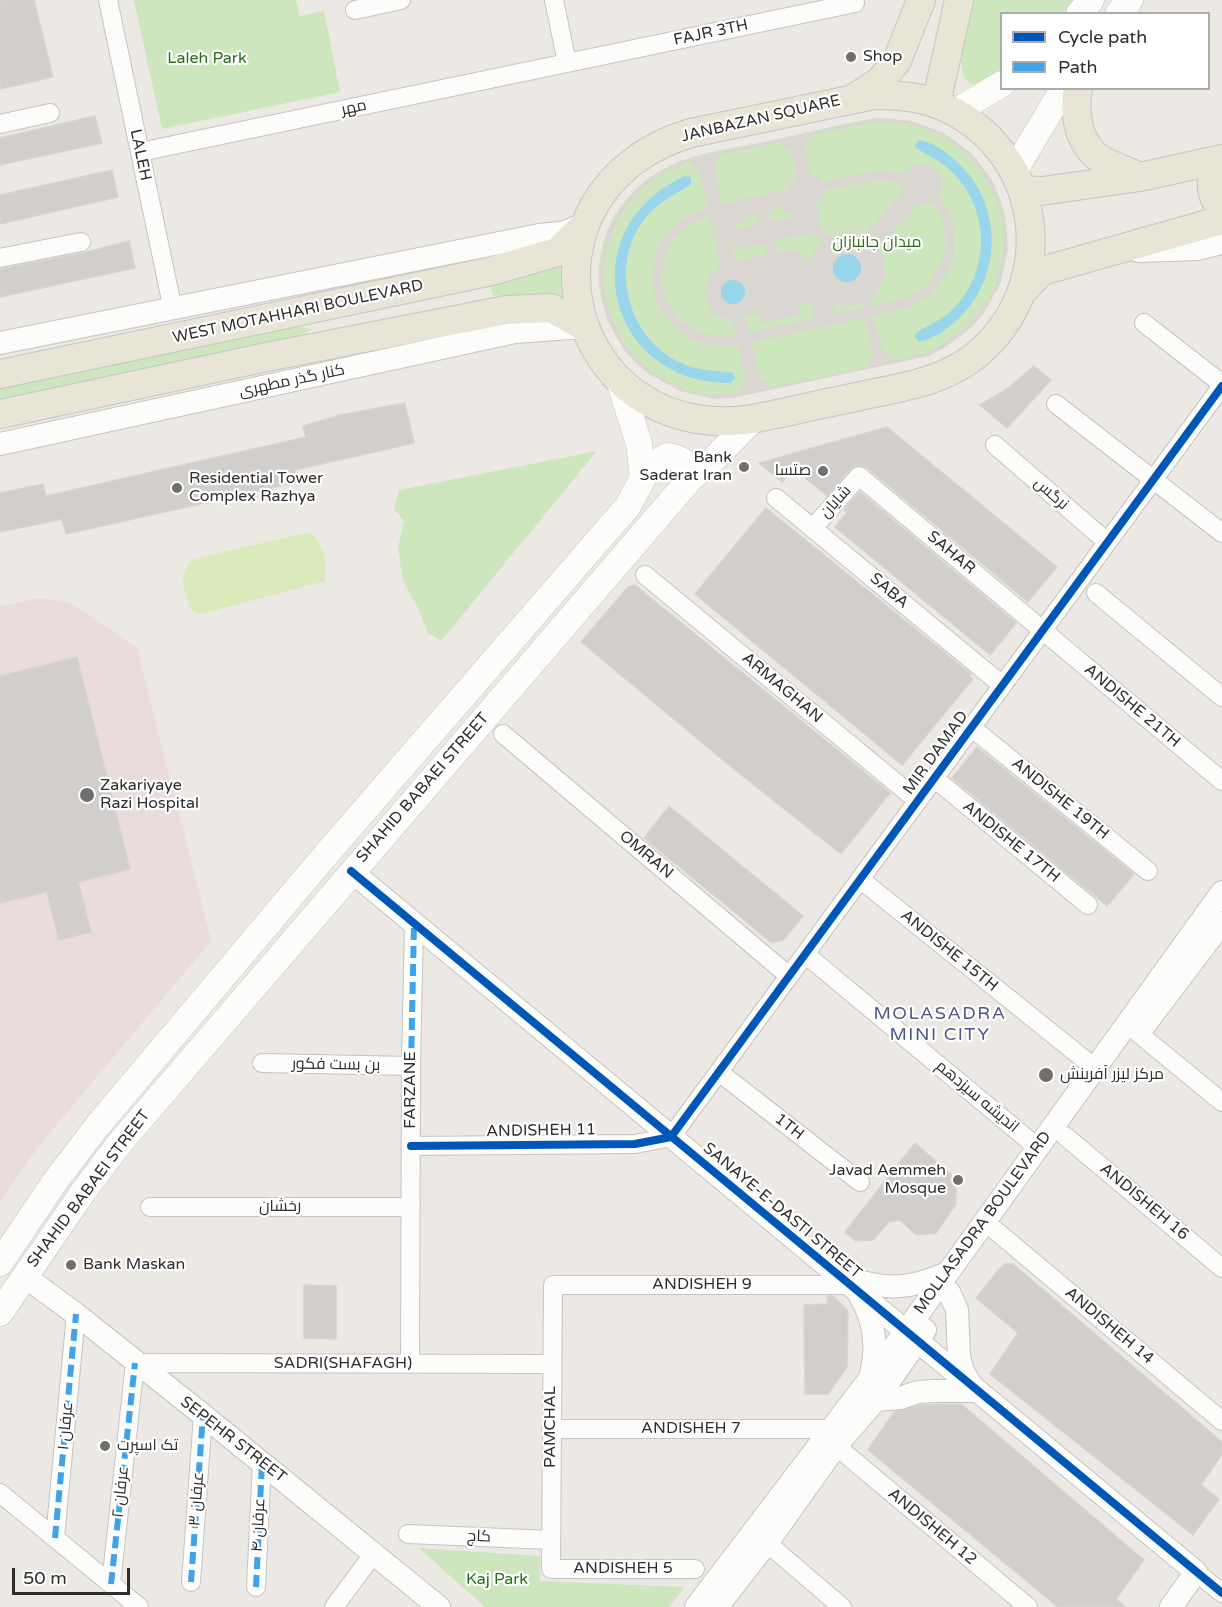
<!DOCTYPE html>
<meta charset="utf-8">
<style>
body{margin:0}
#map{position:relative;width:1222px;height:1607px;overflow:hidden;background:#ece8e4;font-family:"Varela Round",sans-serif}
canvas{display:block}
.legend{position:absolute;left:1000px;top:12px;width:210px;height:78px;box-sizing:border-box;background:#fff;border:2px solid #ababab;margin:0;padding:8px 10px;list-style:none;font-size:18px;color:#2e2e2e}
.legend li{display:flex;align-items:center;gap:12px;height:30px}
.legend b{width:30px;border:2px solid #ababab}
.scale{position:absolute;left:12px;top:1568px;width:118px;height:27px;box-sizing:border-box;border:3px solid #2e2e2e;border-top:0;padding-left:8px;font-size:18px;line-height:21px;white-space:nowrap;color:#2e2e2e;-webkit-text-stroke:4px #fff;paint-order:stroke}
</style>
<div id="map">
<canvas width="1222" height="1607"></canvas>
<ul class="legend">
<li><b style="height:8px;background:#0057b8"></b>Cycle path</li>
<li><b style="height:8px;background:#3ea3eb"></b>Path</li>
</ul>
<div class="scale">50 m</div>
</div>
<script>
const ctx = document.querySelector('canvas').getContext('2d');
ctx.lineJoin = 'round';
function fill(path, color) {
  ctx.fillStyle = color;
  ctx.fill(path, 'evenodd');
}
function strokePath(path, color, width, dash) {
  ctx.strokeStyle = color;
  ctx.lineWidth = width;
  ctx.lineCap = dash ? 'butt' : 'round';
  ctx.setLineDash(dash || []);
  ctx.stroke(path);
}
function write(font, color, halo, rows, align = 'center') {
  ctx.font = font + ' "Varela Round",Cairo,sans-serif';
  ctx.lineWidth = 4.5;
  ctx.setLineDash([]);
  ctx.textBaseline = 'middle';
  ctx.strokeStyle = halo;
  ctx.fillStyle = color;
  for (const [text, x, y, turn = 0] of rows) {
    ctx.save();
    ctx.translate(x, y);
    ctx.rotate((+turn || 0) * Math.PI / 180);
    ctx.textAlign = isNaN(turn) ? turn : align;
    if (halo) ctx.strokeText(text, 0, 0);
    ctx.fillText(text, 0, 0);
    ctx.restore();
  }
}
fill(new Path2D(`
 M39 598 69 602 137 648 211 941 38 1147 0 1202V607Z`), '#e9dcdb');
fill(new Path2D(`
 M134 0H296L300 16 324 11 340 92 162 129Z
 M971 0H1078L1064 13 1002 14 1001 69 976 85C963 84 961 69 961 59Z
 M876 118C1019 118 1059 295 928 356L732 398C609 400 550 254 648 179 681 153 729 149 769 141 804 133 840 124 876 118Z
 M570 265V302L543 294 493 296 489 283Z
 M292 326 313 329 292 340 0 404V386Z
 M597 451 441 641 428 633 418 608 403 581 398 548 404 520 394 510 399 490Z
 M419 1548 540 1556V1581L685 1587 669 1607H485Z`), '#cee6be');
fill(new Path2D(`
 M310 532C324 543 327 564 325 581L201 614 190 609C185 589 177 575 193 559Z`), '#d9eabb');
fill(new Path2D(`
 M876 118 911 121 944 133 972 154 993 182 1005 215 1008 249 1000 284 983 314 972 327 944 348 928 356 732 398 714 399 680 391 649 374 636 363 624 350 607 319 600 285V268L607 233 614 217 635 190 649 178 679 161ZM876 122 910 124 926 129 942 136 969 156 980 169 997 199 1004 232V249L997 282 990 298 969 325 942 345 927 352 893 361 891 357 883 353 874 316 909 307 927 297 947 275 954 256V226L947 207 939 196 943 187 940 174 930 165 917 164 911 166 904 173 879 170 821 182 819 175 811 177 805 148 811 135ZM779 142 791 151 797 180 789 182 790 189 722 204 714 168 720 155ZM689 162 699 171 707 207 680 220 660 242 652 271 653 291 660 310 666 318 689 338 708 345H738L746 381 742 385 739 394 714 395 697 393 681 388 651 372 627 348 618 333 606 302 603 285 606 251 618 219 627 205 651 181 665 172ZM880 180 901 182 902 192 864 235 848 231 827 236 823 231 816 201 824 198 823 191ZM933 203 942 219 946 237 945 254 938 270 928 284 914 295 872 306 871 298 878 291 885 274 883 256 879 247 917 205ZM783 207 786 214 792 213 793 217 771 222 769 210ZM757 213 759 225 738 229 737 225 744 223 742 216ZM709 216 720 266 708 278 705 294 710 309 716 315 732 321 736 335 727 337 701 333 679 320 665 297 661 281 665 255 673 239 693 222ZM815 232 821 241 812 254 809 262 794 249 777 252 774 241ZM765 243 767 254 734 261 732 250ZM812 302 815 319 749 332 746 316 760 313 762 323 800 315 798 304ZM861 303 863 308 832 314 837 305 846 306ZM865 318 873 355 870 358 867 367 771 387 764 380 760 378 752 342Z`), '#dad6d2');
fill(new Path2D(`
 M919 140C932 142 945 151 955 160 1004 202 1004 279 955 322 945 331 932 339 919 342L915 337 916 333C929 324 943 320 954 308 990 271 990 211 954 174 943 162 929 156 916 148L915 145Z
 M685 176 691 177V184C675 195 660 201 647 216 609 261 625 332 675 360 694 371 712 370 733 373L735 379 730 383C605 383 570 228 685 176Z
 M833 268a14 14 0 1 1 28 0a14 14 0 1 1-28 0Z
 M721 292a12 12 0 1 1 24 0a12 12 0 1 1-24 0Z`), '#99d6ec');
const building = new Path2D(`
 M0 0H34L53 77 0 89Z
 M95 116 102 143 0 165V138Z
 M112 170 118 197 0 224V195Z
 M129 241 135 268 0 297V269L83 253Z
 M1034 366 1051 380 1007 428 980 405 1007 389Z
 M405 403 414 443 295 470 298 482 66 534 62 519 0 532V493L43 484 46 496 306 437 303 426 340 415Z
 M887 427 1057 567 1028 602 866 467 856 465 851 468 827 496 793 468 782 482 759 463Z
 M860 492 1016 623 990 655 835 527 847 512 844 510Z
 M766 508 971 674 969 676 973 679 902 765 695 594Z
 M635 585 890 793 841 854 730 766 581 642 628 587Z
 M77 657 130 869 78 882 91 932 59 940 47 892 0 903V676Z
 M977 747 1134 874 1107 906 952 778Z
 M669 806 803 916 783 940 772 943 644 838Z
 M915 1143 951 1174 956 1188V1204L936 1233 916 1235 900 1220 889 1222 873 1240 856 1241 845 1232Z
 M1005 1264H1013L1222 1442V1454L1201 1485 1219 1499 1193 1535 990 1374 1018 1333 976 1298 1000 1268Z
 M304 1285 336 1286V1339L304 1338Z
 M827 1296H833L848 1311 847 1367 828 1394H805L804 1305 828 1304Z
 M961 1404 1144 1560 1116 1599 1126 1607H1058L868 1450 894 1412 921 1405Z`);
fill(building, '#d1cecb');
strokePath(building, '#d7d4d0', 1.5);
const minor = new Path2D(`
 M108 0 173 310
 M554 0 567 63
 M355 10 401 0
 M0 124 50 113
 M140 152 855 3
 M0 258 81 242
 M1144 323 1222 384
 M1056 404 1222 533
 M995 445 1107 542
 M776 498 1002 685
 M813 528 859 476 1222 781
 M645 575 918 801
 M1096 593 1222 697
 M971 727 1148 871
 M503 734 789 976
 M934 778 1088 905
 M860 879 1095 1068
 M805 954 1038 1148
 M1138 1033 1222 1102
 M262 1063 411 1066
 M719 1072 860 1182
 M1065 1136 1222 1268
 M411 1146 635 1144 671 1137 1222 386
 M150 1207H411
 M995 1230 1222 1421
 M410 1364 411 1066 414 924
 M551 1429H830
 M836 1446 1028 1607
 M0 1493 139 1607
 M408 1534 551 1540
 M55 1538 76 1314
 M767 1543 842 1607
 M695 1569H551L553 1285H850
 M1196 1572 1222 1593
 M191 1582 203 1415
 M111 1584 135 1363 551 1364
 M256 1587 262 1463
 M334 1607 374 1553`);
const tertiary = new Path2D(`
 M1138 251 1197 249 1222 243
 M0 343 539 235 561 233 583 225
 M0 444 515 332 585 327
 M351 871 1196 1572 1171 1607
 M1140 1031 1222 923
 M24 1276 76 1314 203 1415 439 1607
 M847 1278C887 1290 909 1290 947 1273
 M949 1292 957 1310 959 1356 963 1371 970 1383
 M860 1296C874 1320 878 1347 871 1374
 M876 1400 900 1398 918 1392 935 1391H977
 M696 1607 906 1331 1222 892
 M717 1607 767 1543 836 1446 876 1400 925 1330`);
const secondary = new Path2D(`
 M1079 14 1091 0
 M1118 14 1130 0
 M955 112 1002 84
 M1014 171 1064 88
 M643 478 653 464 667 456C681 457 688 464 691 478
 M0 1263 54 1183 98 1125 329 851 628 506 643 478 639 444 619 380
 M0 1313 83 1192 119 1144 691 478 708 465 753 419`);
const primary = new Path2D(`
 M1078 88C1074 111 1077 137 1094 154 1103 163 1128 171 1140 177
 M874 95C895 95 916 96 937 104 1044 146 1063 284 975 356 942 383 896 388 856 397 821 404 787 412 753 419 561 447 503 189 691 133Z
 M854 98 880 81 897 61 921 0
 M936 104 959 0
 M1220 160C1209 176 1208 194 1222 209
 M1022 190 1042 191 1140 177 1222 159
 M1022 292 1042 271 1222 220
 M0 374 492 271 557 252 585 225
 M0 414 262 358 506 310 551 308 585 327`);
strokePath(minor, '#c5c4c5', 20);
strokePath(tertiary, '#c5c4c5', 24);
strokePath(secondary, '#c5c4c5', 27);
strokePath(primary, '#c6c5c4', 30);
strokePath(minor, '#fcfcfb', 18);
strokePath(tertiary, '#fcfcfb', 22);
strokePath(secondary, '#fcfcfb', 26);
strokePath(primary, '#e8e4d6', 28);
strokePath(new Path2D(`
 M411 1066 414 924
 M55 1538 76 1314
 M191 1582 203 1415
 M111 1584 135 1363
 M256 1587 262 1463`), '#3ea3eb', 6, [12, 6]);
strokePath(new Path2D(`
 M351 871 1222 1593
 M411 1146 635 1144 671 1137 1222 386`), '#0057b8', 8);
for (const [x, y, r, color] of [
 [851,57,6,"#706f6e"],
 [744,467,6,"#706f6e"],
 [823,471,6,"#706f6e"],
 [177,488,6,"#706f6e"],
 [87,795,8,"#706f6e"],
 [1046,1075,8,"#706f6e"],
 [958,1180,6,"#706f6e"],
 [71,1265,6,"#706f6e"],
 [105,1446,6,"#706f6e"]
]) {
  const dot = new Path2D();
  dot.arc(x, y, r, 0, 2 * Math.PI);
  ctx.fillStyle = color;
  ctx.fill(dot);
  strokePath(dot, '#fff', 2);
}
write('16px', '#2e2e2e', '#fff', [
 ["FAJR 3TH",711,33,-12],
 ["مهر",354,108,-12],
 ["JANBAZAN SQUARE",761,119,-13],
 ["LALEH",140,155,78],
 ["WEST MOTAHHARI BOULEVARD",298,312,-12],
 ["کنار گذر مطهری",292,381,-12],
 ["نرگس",1051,494,41],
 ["شایان",836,502,-48],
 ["SAHAR",951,553,40],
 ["SABA",889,591,40],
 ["ARMAGHAN",782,688,40],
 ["ANDISHE 21TH",1132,706,40],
 ["MIR DAMAD",936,753,-54],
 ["SHAHID BABAEI STREET",423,788,-49],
 ["ANDISHE 19TH",1060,799,39],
 ["ANDISHE 17TH",1011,842,39],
 ["OMRAN",646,855,40],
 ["ANDISHE 15TH",949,951,39],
 ["بن بست فكور",336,1065,1],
 ["FARZANE",411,1090,-90],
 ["اندیشه سیزدهم",977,1097,40],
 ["1TH",789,1127,38],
 ["ANDISHEH 11",541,1131,-1],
 ["SHAHID BABAEI STREET",89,1189,-53],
 ["ANDISHEH 16",1144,1202,40],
 ["رخشان",280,1207],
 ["SANAYE-E-DASTI STREET",782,1211,40],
 ["MOLLASADRA BOULEVARD",983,1223,-54],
 ["ANDISHEH 9",702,1285],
 ["ANDISHEH 14",1109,1326,40],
 ["SADRI(SHAFAGH)",343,1364],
 ["عرفان ۱",66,1426,-85],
 ["PAMCHAL",551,1427,-90],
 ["ANDISHEH 7",691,1429],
 ["SEPEHR STREET",233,1440,38],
 ["عرفان ۲",121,1492,-84],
 ["عرفان ۳",197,1499,-86],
 ["عرفان ۴",259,1525,-87],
 ["ANDISHEH 12",932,1527,40],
 ["کاج",479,1537,2],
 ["ANDISHEH 5",623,1569]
]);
write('16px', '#2e2e2e', '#fff', [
 ["Shop",863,57],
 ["Bank",732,458,"right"],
 ["Saderat Iran",732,476,"right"],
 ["صتسا",811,471,"right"],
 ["Residential Tower",189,479],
 ["Complex Razhya",189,497],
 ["Zakariyaye",100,786],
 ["Razi Hospital",100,804],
 ["مرکز لیزر آفرینش",1060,1075],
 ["Javad Aemmeh",946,1171,"right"],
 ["Mosque",946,1189,"right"],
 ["Bank Maskan",83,1265],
 ["تک اسپرت",117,1446]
], 'left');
write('16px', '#2c6e1b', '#fff', [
 ["Laleh Park",207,59],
 ["میدان جانبازان",877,243],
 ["Kaj Park",497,1580]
]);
ctx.letterSpacing = '1.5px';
write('18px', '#4d5680', '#fff', [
 ["MOLASADRA",940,1014],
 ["MINI CITY",940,1035]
]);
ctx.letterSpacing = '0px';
</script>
